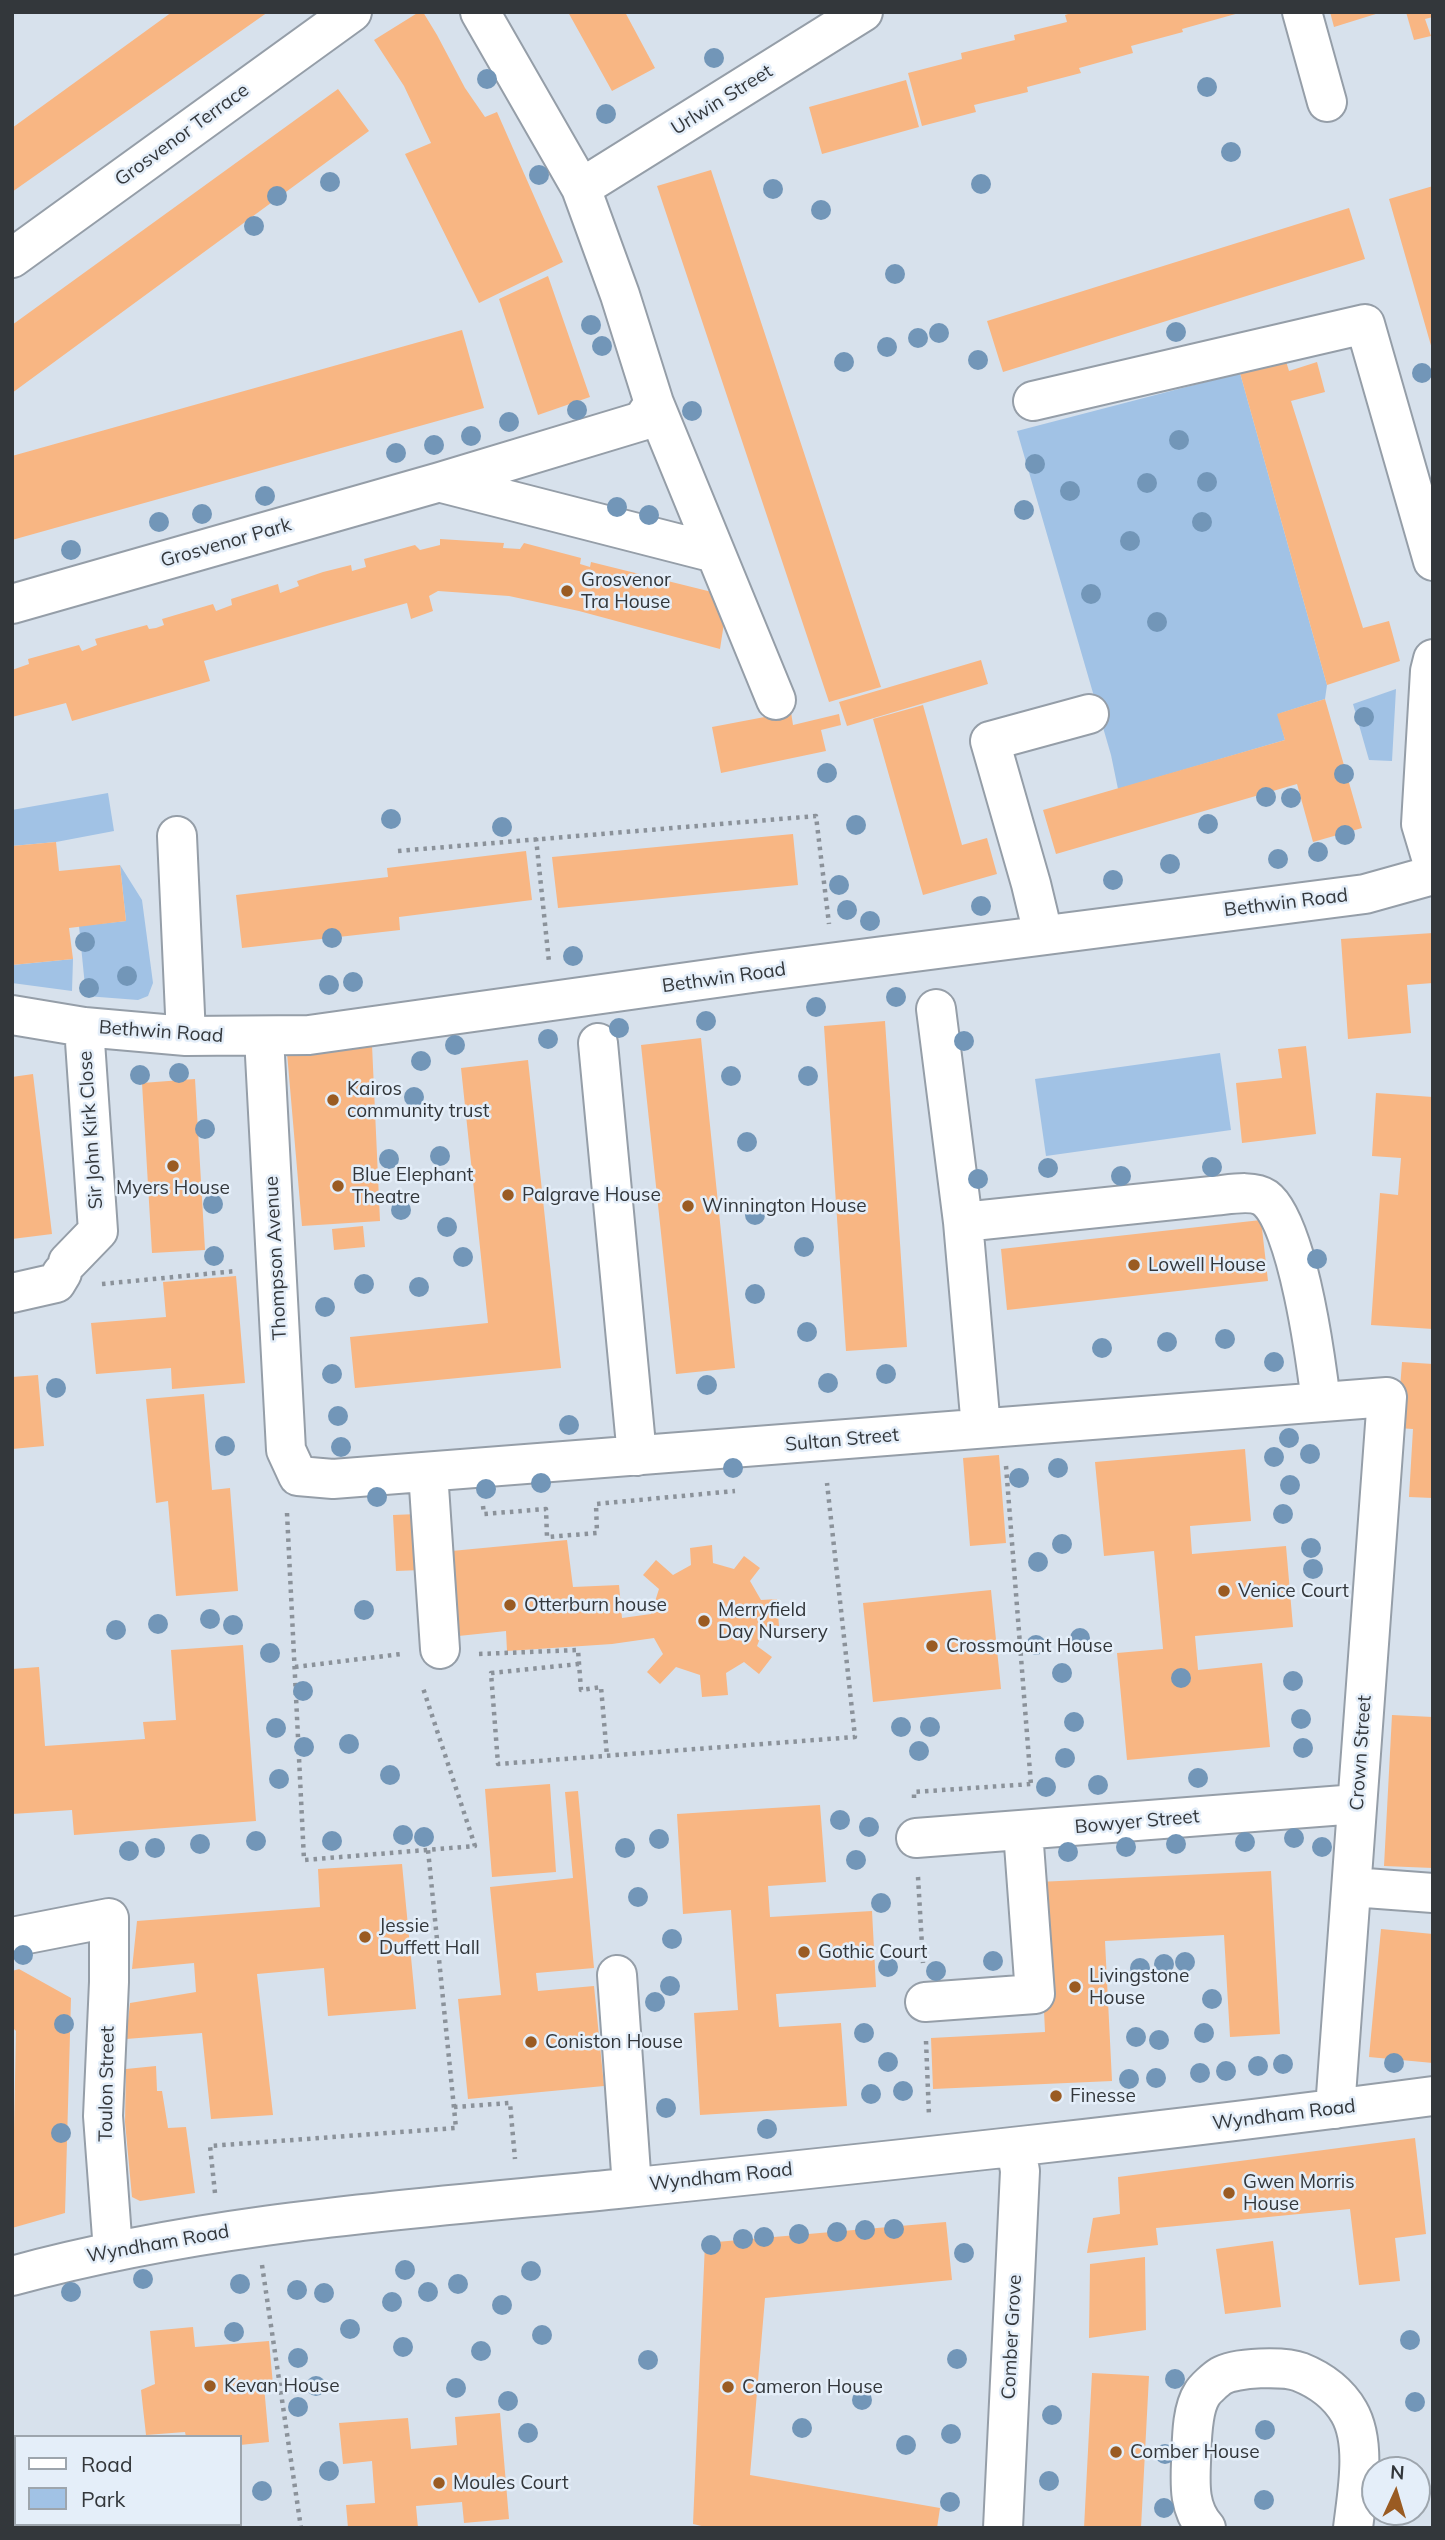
<!DOCTYPE html>
<style>
body{margin:0}
#map{position:relative;width:1445px;height:2540px;overflow:hidden;background:#d7e1ec;font-family:Mulish,sans-serif}
canvas{display:block}
.frame{position:absolute;inset:0;border:14px solid #33373b;pointer-events:none}
.legend{position:absolute;left:14px;top:2435px;width:228px;height:91px;box-sizing:border-box;background:#e4eef9;border:2px solid #9da5ad;margin:0;padding:9px 12px;list-style:none;font-size:21px;color:#33373b}
.legend li{display:flex;align-items:center;gap:14px;height:35px}
.legend b{width:35px;border:2px solid #9da5ad}
.north{position:absolute;left:1361px;top:2456px;width:70px;height:70px;box-sizing:border-box;background:#e4eef9;border:2px solid #9da5ad;border-radius:50%;rotate:4deg;font-size:19px;font-weight:700;line-height:28px;text-align:center;color:#33373b}
.north::after{content:'';display:block;margin:auto;width:24px;height:32px;background:#9a5b22;clip-path:polygon(50% 0,100% 100%,50% 72%,0 100%)}
</style>
<div id="map">
<canvas width="1445" height="2540"></canvas>
<div class="frame"></div>
<ul class="legend">
<li><b style="height:9px;background:#fff"></b>Road</li>
<li><b style="height:19px;background:#a1c2e5"></b>Park</li>
</ul>
<div class="north">N</div>
</div>
<script>
const ctx = document.querySelector('canvas').getContext('2d');
ctx.lineJoin = 'round';
function fill(path, color) {
  ctx.fillStyle = color;
  ctx.fill(path, 'evenodd');
}
function strokePath(path, color, width, dash) {
  ctx.strokeStyle = color;
  ctx.lineWidth = width;
  ctx.lineCap = dash ? 'butt' : 'round';
  ctx.setLineDash(dash || []);
  ctx.stroke(path);
}
function write(font, color, halo, rows, align = 'center') {
  ctx.font = font + ' Mulish,sans-serif';
  ctx.lineWidth = 5;
  ctx.setLineDash([]);
  ctx.textBaseline = 'middle';
  ctx.strokeStyle = halo;
  ctx.fillStyle = color;
  for (const [text, x, y, turn = 0] of rows) {
    ctx.save();
    ctx.translate(x, y);
    ctx.rotate((+turn || 0) * Math.PI / 180);
    ctx.textAlign = isNaN(turn) ? turn : align;
    if (halo) ctx.strokeText(text, 0, 0);
    ctx.fillText(text, 0, 0);
    ctx.restore();
  }
}
fill(new Path2D(`
 M1240 373 1327 685 1325 699 1278 714 1285 740 1118 789 1111 755 1017 431Z
 M1396 689 1392 761 1369 760 1353 704Z
 M108 793 114 831 56 842 12 846V810Z
 M120 865 142 900 153 983 148 996 138 1000 86 996 79 926 126 921Z
 M73 959 72 991 12 983V965Z
 M1220 1053 1231 1130 1046 1156 1035 1079Z`), '#a1c2e5');
fill(new Path2D(`
 M172 12H268L12 192V128Z
 M419 12H423L437 35 465 88 485 117 497 112 563 262 479 303 405 154 431 143 404 86 374 40Z
 M568 12H625L655 68 612 91Z
 M1074 12 1239 13 1182 29 1183 32 1131 46 1133 53 1079 68 1081 73 1027 87 1028 92 974 105 976 112 922 126 908 73 962 59 961 53 1015 40 1014 35 1067 22 1065 15Z
 M1330 12H1378L1379 13 1334 27Z
 M1406 12H1433V17L1425 19 1431 36 1414 40Z
 M906 80 919 127 822 154 809 107Z
 M338 89 369 131 12 393V325Z
 M711 170 881 687 829 702 657 186Z
 M1433 186V349H1432L1389 199Z
 M1349 208 1365 259 1003 372 987 321Z
 M548 276 590 397 538 415 499 299Z
 M462 330 484 408 12 540V456Z
 M1285 358 1289 371 1317 362 1325 392 1291 401 1363 628 1389 621 1400 661 1327 685 1240 373Z
 M440 539 504 543 503 548 520 549 524 543 581 558 580 564 590 567 591 562 720 594 726 610 720 649 579 611 509 596 438 591 429 596 433 611 411 619 407 603 204 661 210 681 72 721 66 703 12 717V670L29 664 28 659 79 645 82 651 97 645 95 639 147 625 149 629 156 628 164 625 162 619 213 604 216 611 232 605 231 599 278 584 280 593 299 586 297 581 323 572 351 565 352 571 366 567 364 559 415 545 420 550 440 545Z
 M981 660 988 684 847 726 839 702Z
 M1325 699 1362 828 1313 842 1297 784 1056 854 1043 810 1285 740 1277 714Z
 M923 705 962 845 987 838 997 874 923 895 873 719Z
 M791 712 793 725 839 714 841 725 821 730 826 751 721 773 712 727Z
 M793 834 798 885 558 908 552 857Z
 M56 842 59 871 120 865 126 921 69 928 73 959 12 965V846Z
 M526 851 532 900 399 917 400 930 242 948 236 895 388 877 387 868Z
 M1433 933V983L1407 985 1411 1033 1348 1039 1341 939Z
 M885 1021 907 1347 846 1351 824 1026Z
 M701 1038 735 1368 676 1374 641 1045Z
 M372 1045 380 1221 302 1226 287 1053Z
 M1306 1046 1316 1134 1242 1143 1236 1083 1282 1078 1278 1049Z
 M528 1060 561 1368 355 1388 350 1337 488 1323 461 1068Z
 M33 1074 52 1234 12 1239V1077Z
 M195 1079 205 1250 152 1253 142 1083Z
 M1376 1093 1433 1097V1329L1371 1325 1380 1193 1398 1195 1401 1158 1372 1156Z
 M1261 1220 1268 1281 1007 1310 1001 1249Z
 M363 1226 365 1247 334 1250 332 1229Z
 M236 1276 245 1383 172 1389 171 1368 96 1374 91 1323 166 1317 163 1282Z
 M1402 1362 1433 1364V1498L1409 1497 1413 1429 1397 1428Z
 M38 1375 44 1446 12 1449V1377Z
 M204 1394 212 1490 230 1488 238 1591 176 1596 168 1501 156 1503 146 1399Z
 M1245 1449 1251 1521 1190 1526 1192 1554 1286 1546 1293 1627 1195 1636 1198 1670 1262 1663 1270 1747 1127 1760 1117 1653 1163 1649 1154 1551 1104 1556 1095 1462Z
 M999 1455 1006 1543 970 1546 963 1458Z
 M418 1514 421 1570 396 1571 393 1515Z
 M567 1540 573 1587 619 1585 622 1618 651 1614 659 1589 643 1575 656 1560 673 1575 691 1565 690 1548 712 1545 713 1563 734 1569 744 1556 760 1568 750 1581 761 1600 777 1599 779 1626 764 1628 757 1646 772 1657 759 1674 744 1662 726 1673 728 1695 702 1697 700 1675 676 1667 660 1684 647 1672 663 1654 654 1638 612 1644 507 1651 506 1631 449 1637 441 1552Z
 M991 1590 1001 1689 873 1702 863 1603Z
 M243 1645 256 1821 74 1835 72 1810 12 1814V1669L39 1667 45 1746 145 1739 143 1722 176 1720 171 1650Z
 M1392 1715 1433 1717V1868L1384 1866Z
 M550 1784 556 1872 492 1877 485 1789Z
 M578 1791 594 1968 536 1973 538 1991 594 1986 604 2086 468 2099 458 1999 501 1995 490 1887 573 1878 565 1792Z
 M820 1805 826 1882 768 1886 770 1917 872 1911 876 1987 776 1994 779 2027 841 2023 847 2106 700 2115 694 2013 738 2010 731 1910 683 1914 677 1814Z
 M402 1864 416 2009 328 2016 324 1968 257 1974 273 2115 211 2119 202 2033 126 2039 130 2003 196 1992 194 1963 132 1969 137 1921 320 1907 318 1869Z
 M1271 1871 1280 2034 1230 2037 1224 1935 1105 1941 1112 2081 933 2089 931 2038 1045 2032 1038 1882Z
 M1381 1929 1433 1934V2063L1369 2057Z
 M19 1969 71 1998 65 2213 12 2228 16 2031 12 2027V1971Z
 M156 2066 157 2091H162L168 2128 186 2127 195 2193 140 2201 132 2197 125 2122 126 2069Z
 M1415 2138 1426 2234 1395 2238 1400 2281 1359 2285 1350 2209 1156 2228 1158 2245 1087 2253 1093 2218 1120 2214 1118 2177Z
 M946 2222 952 2280 765 2298 750 2475 940 2508 937 2528H710L693 2524 705 2243Z
 M1273 2241 1281 2307 1225 2314 1216 2249Z
 M1145 2257 1146 2330 1089 2338 1090 2264Z
 M193 2327 195 2347 269 2341 273 2385 264 2386 269 2442 240 2445V2437H186L185 2432 146 2435 141 2390 155 2384 150 2331Z
 M1092 2373 1149 2376 1141 2528H1084Z
 M500 2413 509 2519 464 2523 462 2502 416 2506 418 2528H348L346 2505 375 2503 372 2461 343 2464 339 2423 408 2418 411 2449 457 2445 455 2417Z`), '#f8b683');
const minor = new Path2D(`
 M1302 12 1327 102
 M581 188 863 12
 M12 258 352 12
 M1033 401 1365 324 1433 561
 M654 403 776 700
 M442 483 715 553
 M12 604 440 482 642 421 654 403 620 295 581 188 480 12
 M1433 659 1430 671 1421 824 1433 864
 M177 836 186 1036
 M1043 934 1031 884 990 741 1089 714
 M936 1009 963 1222 981 1428
 M12 1015 84 1027 186 1036 309 1035 759 972 1365 894 1433 875
 M264 1037 286 1450 298 1476 333 1479 1387 1397 1335 2109
 M598 1043 637 1456
 M963 1222 1212 1196C1227 1195 1252 1189 1265 1198 1298 1222 1316 1361 1321 1402
 M68 1262 98 1231 84 1027
 M12 1293 56 1283 62 1273
 M428 1472 440 1649
 M916 1838 1357 1804
 M1352 1887 1433 1893
 M12 1937 109 1918V1982L103 2116 113 2251
 M617 1975 632 2187
 M925 2002 1035 1994 1023 1831
 M12 2276C209 2222 415 2209 617 2189 889 2161 1162 2132 1433 2096
 M1003 2528 1020 2171 1016 2147
 M1206 2528C1189 2509 1190 2486 1191 2462 1192 2443 1191 2411 1202 2394 1205 2389 1216 2379 1221 2376 1235 2367 1285 2366 1300 2372 1320 2380 1338 2393 1349 2412 1367 2443 1357 2494 1353 2528`);
strokePath(minor, '#959ea8', 42);
strokePath(new Path2D(`
 M536 838 549 962
 M398 851 816 816 829 924
 M102 1284 236 1271
 M1006 1466 1031 1785
 M483 1506 484 1514 546 1509 547 1537 597 1533 596 1504 735 1491
 M287 1513 304 1860 475 1846 422 1685
 M479 1654 578 1650 581 1690 601 1687 607 1756
 M579 1664 491 1673 498 1764 855 1737 827 1483
 M295 1667 401 1654
 M914 1798V1792L1031 1784
 M918 1877 923 1963
 M926 2041 929 2116
 M454 2107 510 2103 515 2159
 M215 2193 210 2146 456 2128 428 1850
 M262 2265 301 2528`), '#8b929a', 4.5, [3.5, 5]);
strokePath(minor, '#fff', 38);
ctx.fillStyle = '#7296b8';
for (const [x, y] of [
 [714,58],
 [487,79],
 [1207,87],
 [606,114],
 [1231,152],
 [539,175],
 [330,182],
 [981,184],
 [773,189],
 [277,196],
 [821,210],
 [254,226],
 [895,274],
 [591,325],
 [1176,332],
 [939,333],
 [918,338],
 [602,346],
 [887,347],
 [978,360],
 [844,362],
 [1422,373],
 [577,410],
 [692,411],
 [509,422],
 [471,436],
 [1179,440],
 [434,445],
 [396,453],
 [1035,464],
 [1207,482],
 [1147,483],
 [1070,491],
 [265,496],
 [617,507],
 [1024,510],
 [202,514],
 [649,515],
 [159,522],
 [1202,522],
 [1130,541],
 [71,550],
 [1091,594],
 [1157,622],
 [1364,717],
 [827,773],
 [1344,774],
 [1266,797],
 [1291,798],
 [391,819],
 [1208,824],
 [856,825],
 [502,827],
 [1345,835],
 [1318,852],
 [1278,859],
 [1170,864],
 [1113,880],
 [839,885],
 [981,906],
 [847,910],
 [870,921],
 [332,938],
 [85,942],
 [573,956],
 [127,976],
 [353,982],
 [329,985],
 [89,988],
 [896,997],
 [816,1007],
 [706,1021],
 [619,1028],
 [548,1039],
 [964,1041],
 [455,1045],
 [421,1061],
 [179,1073],
 [140,1075],
 [731,1076],
 [808,1076],
 [414,1097],
 [205,1129],
 [747,1142],
 [440,1156],
 [389,1159],
 [1212,1167],
 [1048,1168],
 [1121,1176],
 [978,1179],
 [213,1204],
 [401,1210],
 [755,1215],
 [447,1227],
 [804,1247],
 [214,1256],
 [463,1257],
 [1317,1259],
 [364,1284],
 [419,1287],
 [755,1294],
 [325,1307],
 [807,1332],
 [1225,1339],
 [1167,1342],
 [1102,1348],
 [1274,1362],
 [332,1374],
 [886,1374],
 [828,1383],
 [707,1385],
 [56,1388],
 [338,1416],
 [569,1425],
 [1289,1438],
 [225,1446],
 [341,1447],
 [1310,1454],
 [1274,1457],
 [733,1468],
 [1058,1468],
 [1019,1478],
 [541,1483],
 [1290,1485],
 [486,1489],
 [377,1497],
 [1283,1514],
 [1062,1544],
 [1311,1548],
 [1038,1562],
 [1313,1569],
 [364,1610],
 [210,1619],
 [158,1624],
 [233,1625],
 [116,1630],
 [1080,1638],
 [1036,1645],
 [270,1653],
 [1062,1673],
 [1181,1678],
 [1293,1681],
 [303,1691],
 [1301,1719],
 [1074,1722],
 [901,1727],
 [930,1727],
 [276,1728],
 [349,1744],
 [304,1747],
 [1303,1748],
 [919,1751],
 [1065,1758],
 [390,1775],
 [1198,1778],
 [279,1779],
 [1098,1785],
 [1046,1787],
 [840,1820],
 [869,1827],
 [403,1835],
 [424,1837],
 [1294,1838],
 [659,1839],
 [256,1841],
 [332,1841],
 [1245,1842],
 [200,1844],
 [1176,1844],
 [1126,1847],
 [1322,1847],
 [155,1848],
 [625,1848],
 [129,1851],
 [1068,1852],
 [856,1860],
 [638,1897],
 [881,1903],
 [672,1939],
 [23,1955],
 [993,1961],
 [1185,1962],
 [1164,1964],
 [888,1967],
 [1140,1968],
 [936,1971],
 [670,1986],
 [1212,1999],
 [655,2002],
 [64,2024],
 [864,2033],
 [1204,2033],
 [1136,2037],
 [1159,2040],
 [888,2062],
 [1394,2063],
 [1283,2064],
 [1258,2066],
 [1226,2071],
 [1200,2073],
 [1156,2078],
 [1129,2079],
 [903,2091],
 [871,2094],
 [666,2108],
 [767,2129],
 [61,2133],
 [894,2229],
 [865,2230],
 [837,2232],
 [799,2234],
 [764,2237],
 [743,2239],
 [711,2245],
 [964,2253],
 [405,2270],
 [531,2271],
 [143,2279],
 [240,2284],
 [458,2284],
 [297,2290],
 [71,2292],
 [428,2292],
 [324,2293],
 [392,2302],
 [502,2305],
 [350,2329],
 [234,2332],
 [542,2335],
 [1410,2340],
 [403,2347],
 [481,2351],
 [298,2358],
 [957,2359],
 [648,2360],
 [1175,2379],
 [316,2386],
 [456,2388],
 [862,2400],
 [508,2401],
 [1415,2402],
 [298,2407],
 [1052,2415],
 [802,2428],
 [1265,2430],
 [528,2433],
 [951,2434],
 [906,2445],
 [1165,2454],
 [329,2471],
 [1049,2481],
 [262,2491],
 [1264,2500],
 [950,2502],
 [1164,2508]
]) {
  ctx.beginPath();
  ctx.arc(x, y, 10, 0, 2 * Math.PI);
  ctx.fill();
}
for (const [x, y, r, color] of [
 [567,591,7,"#9a5b22"],
 [333,1100,7,"#9a5b22"],
 [173,1166,7,"#9a5b22"],
 [338,1186,7,"#9a5b22"],
 [508,1195,7,"#9a5b22"],
 [688,1206,7,"#9a5b22"],
 [1134,1265,7,"#9a5b22"],
 [1224,1591,7,"#9a5b22"],
 [510,1605,7,"#9a5b22"],
 [704,1621,7,"#9a5b22"],
 [932,1646,7,"#9a5b22"],
 [365,1937,7,"#9a5b22"],
 [804,1952,7,"#9a5b22"],
 [1075,1987,7,"#9a5b22"],
 [531,2042,7,"#9a5b22"],
 [1056,2096,7,"#9a5b22"],
 [1229,2193,7,"#9a5b22"],
 [210,2386,7,"#9a5b22"],
 [728,2387,7,"#9a5b22"],
 [1116,2452,7,"#9a5b22"],
 [439,2483,7,"#9a5b22"]
]) {
  const dot = new Path2D();
  dot.arc(x, y, r, 0, 2 * Math.PI);
  ctx.fillStyle = color;
  ctx.fill(dot);
  strokePath(dot, '#e4eef9', 2.5);
}
write('19px', '#33373b', '#e4eef9', [
 ["Urlwin Street",722,100,-32],
 ["Grosvenor Terrace",182,135,-36],
 ["Grosvenor Park",226,543,-16],
 ["Bethwin Road",1286,903,-7],
 ["Bethwin Road",724,978,-8],
 ["Bethwin Road",161,1032,4],
 ["Sir John Kirk Close",91,1130,-94],
 ["Thompson Avenue",276,1258,-93],
 ["Sultan Street",842,1440,-5],
 ["Crown Street",1361,1753,-86],
 ["Bowyer Street",1137,1822,-5],
 ["Toulon Street",107,2084,-89],
 ["Wyndham Road",1284,2115,-7],
 ["Wyndham Road",721,2177,-6],
 ["Wyndham Road",158,2244,-10],
 ["Comber Grove",1012,2337,-87]
]);
write('19px', '#33373b', '#e4eef9', [
 ["Grosvenor",581,580],
 ["Tra House",581,602],
 ["Kairos",347,1089],
 ["community trust",347,1111],
 ["Blue Elephant",352,1175],
 ["Theatre",352,1197],
 ["Myers House",173,1188,"center"],
 ["Palgrave House",522,1195],
 ["Winnington House",702,1206],
 ["Lowell House",1148,1265],
 ["Venice Court",1238,1591],
 ["Otterburn house",524,1605],
 ["Merryfield",718,1610],
 ["Day Nursery",718,1632],
 ["Crossmount House",946,1646],
 ["Jessie",379,1926],
 ["Duffett Hall",379,1948],
 ["Gothic Court",818,1952],
 ["Livingstone",1089,1976],
 ["House",1089,1998],
 ["Coniston House",545,2042],
 ["Finesse",1070,2096],
 ["Gwen Morris",1243,2182],
 ["House",1243,2204],
 ["Kevan House",224,2386],
 ["Cameron House",742,2387],
 ["Comber House",1130,2452],
 ["Moules Court",453,2483]
], 'left');
</script>
